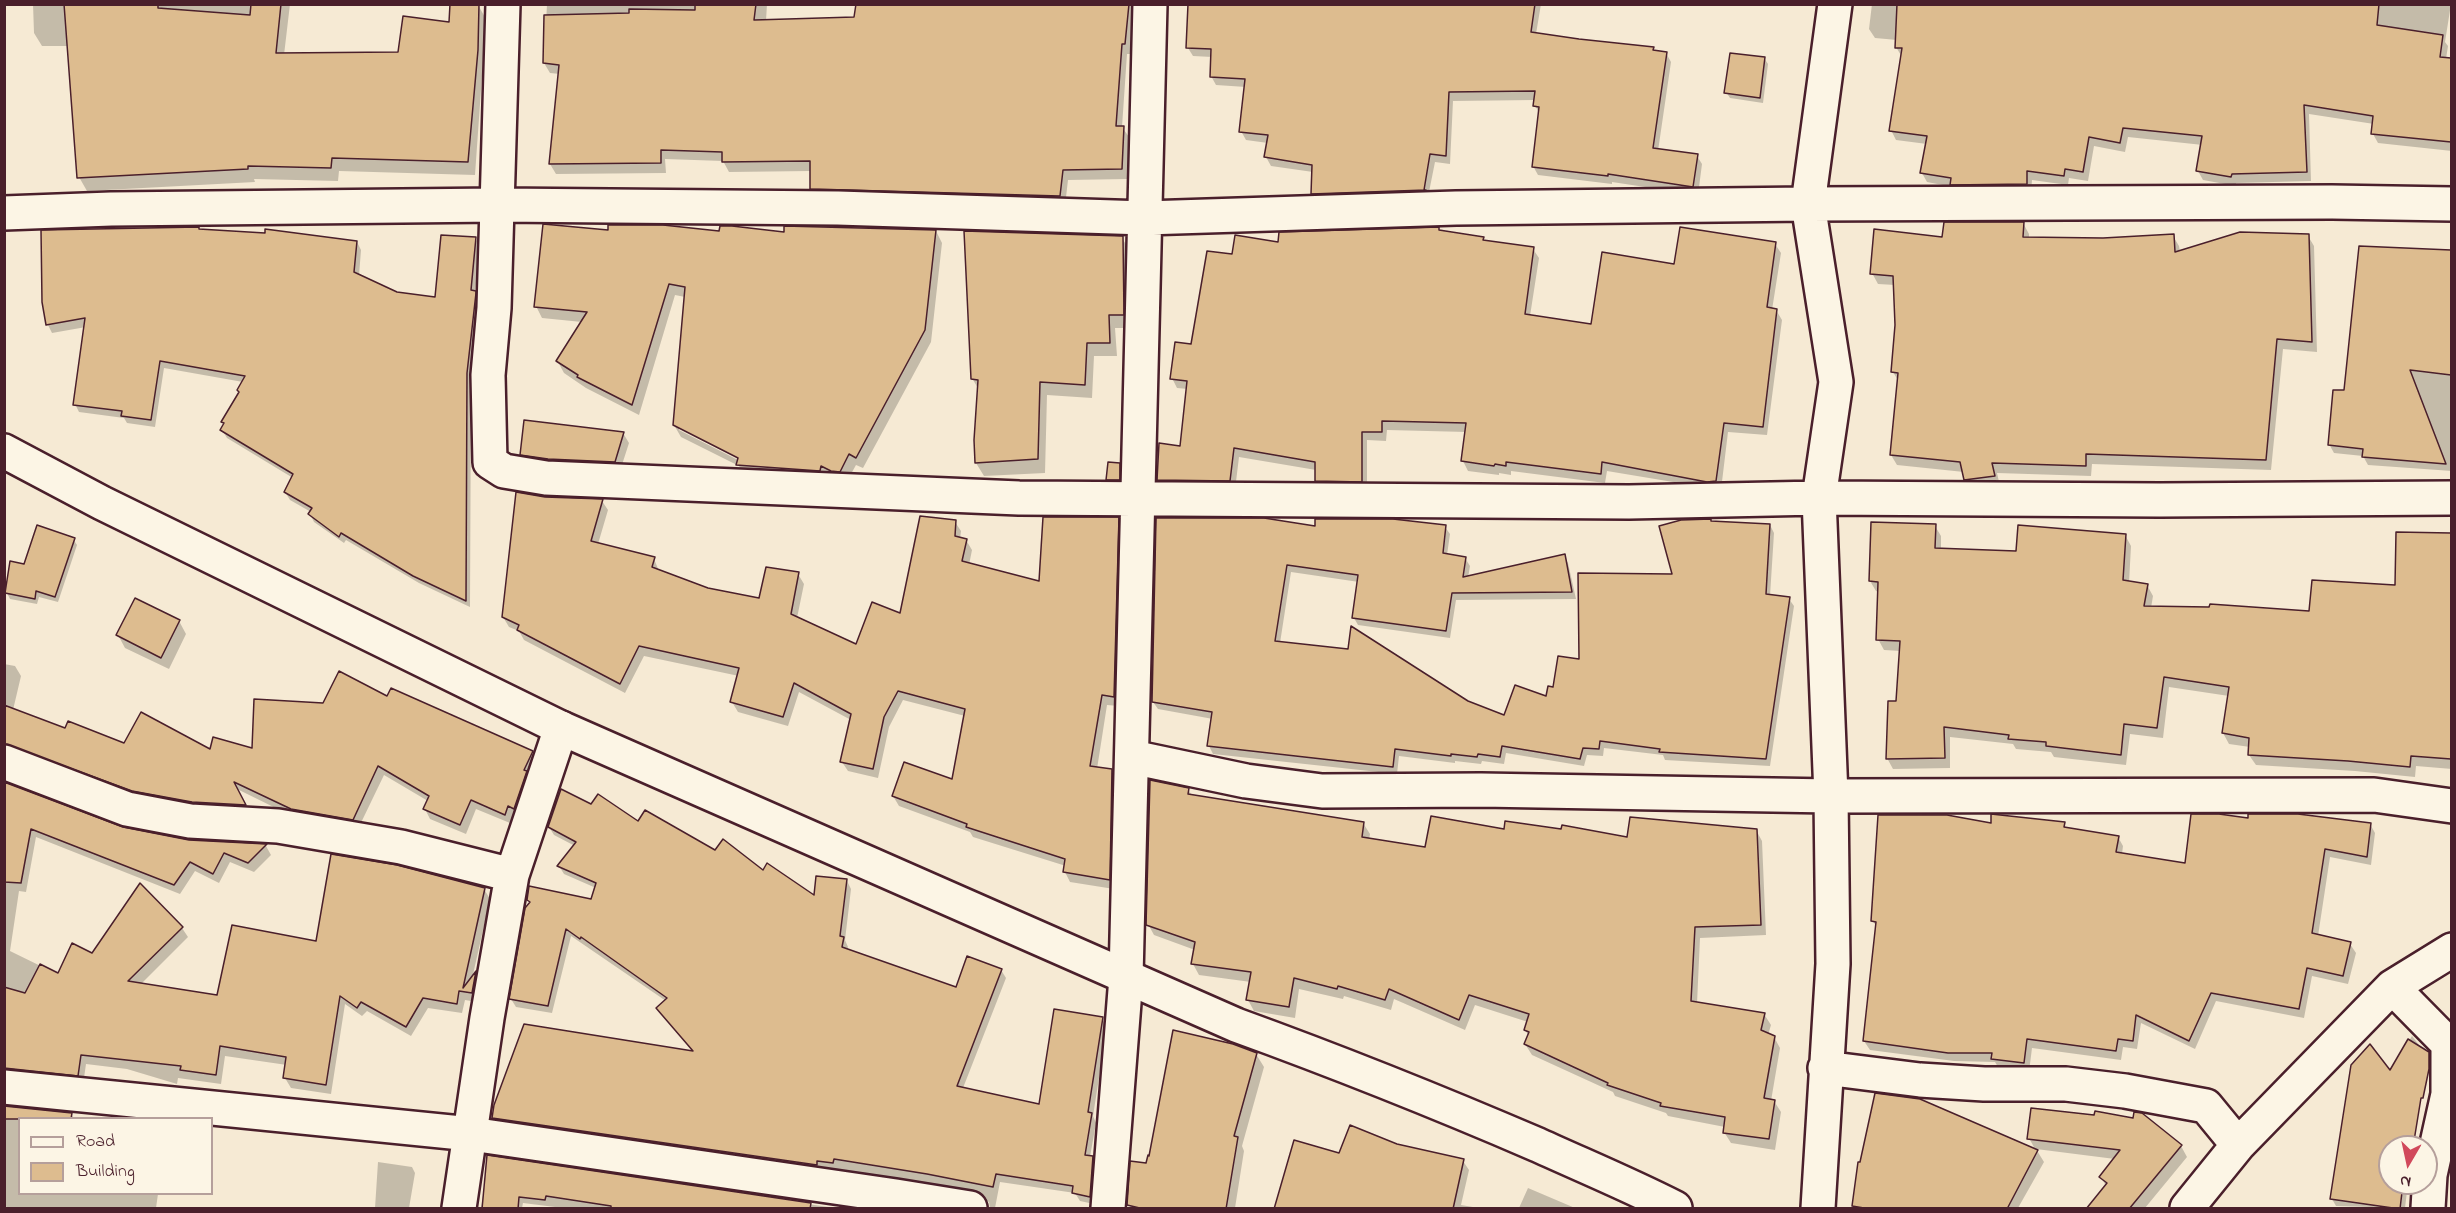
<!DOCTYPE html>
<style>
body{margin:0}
#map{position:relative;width:2456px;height:1213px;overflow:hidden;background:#f6ead4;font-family:"Indie Flower",sans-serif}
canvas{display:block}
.frame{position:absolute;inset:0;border:6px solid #4a1f2b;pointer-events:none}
.legend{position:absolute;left:18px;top:1117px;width:195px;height:78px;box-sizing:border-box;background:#fcf5e5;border:2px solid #b59f9b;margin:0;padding:8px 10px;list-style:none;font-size:18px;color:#4a1f2b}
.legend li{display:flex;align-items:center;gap:12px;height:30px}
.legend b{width:30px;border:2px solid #b59f9b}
.north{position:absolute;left:2378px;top:1135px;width:60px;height:60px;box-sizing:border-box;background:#fcf5e5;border:2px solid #b59f9b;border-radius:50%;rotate:189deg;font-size:16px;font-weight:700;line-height:24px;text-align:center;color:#4a1f2b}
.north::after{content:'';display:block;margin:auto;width:21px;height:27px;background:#d1495b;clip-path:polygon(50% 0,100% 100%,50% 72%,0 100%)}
</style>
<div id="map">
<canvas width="2456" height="1213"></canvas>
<div class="frame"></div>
<ul class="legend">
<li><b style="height:8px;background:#fcf5e5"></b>Road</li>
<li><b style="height:16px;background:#ddbc8f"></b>Building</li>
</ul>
<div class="north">N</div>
</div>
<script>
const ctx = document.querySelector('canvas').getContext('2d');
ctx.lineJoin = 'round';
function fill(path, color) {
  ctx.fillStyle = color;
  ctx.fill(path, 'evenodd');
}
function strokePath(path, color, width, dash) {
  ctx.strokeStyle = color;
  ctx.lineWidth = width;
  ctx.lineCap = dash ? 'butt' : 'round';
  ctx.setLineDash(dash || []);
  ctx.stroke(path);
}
fill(new Path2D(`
 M33 4H290L284 55 400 54 478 5 486 19 475 175 339 171 338 181 254 179 255 182 87 191 79 177 69 46H42L34 33Z
 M547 4H767L766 21 889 17 976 4H1135L1130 54H1127L1122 127 1129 137 1127 179 1068 180 1065 206 818 199 812 189 811 171 729 172 723 161 665 159 666 173 556 174 550 164 560 74 550 73 544 63Z
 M1190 4H1541L1536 34 1653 48 1655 52 1666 53 1671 62 1658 151 1697 156 1702 164 1698 195 1612 182V184L1538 175 1533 166 1540 115 1535 105V100L1453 101 1450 164 1435 162 1428 197 1317 202 1312 194 1313 172 1271 166 1266 157 1268 143 1246 140 1241 131 1246 87 1216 85 1211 76 1212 57 1193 56 1188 48Z
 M1872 4H2451L2445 42 2448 46 2446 59 2452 60V151L2378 143 2373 134 2374 124 2309 114 2311 181 2236 183V186L2203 180 2198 171 2203 145 2128 137 2125 152 2094 146 2088 181 2069 178 2068 185 2032 180 2031 193 1957 194 1953 187 1927 182 1922 173 1927 144 1896 140 1891 130 1902 57 1896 47 1897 40 1875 38 1869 29Z
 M1764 58 1768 64 1763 103 1730 98 1726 92Z
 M2023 223 2029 234V238L2103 240 2173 236 2179 246 2180 252 2308 236 2314 246 2317 352 2283 349 2271 470 2092 464 2091 476 1997 473 2000 486 1971 490 1965 480 1964 472 1897 465 1891 455 1899 382 1893 372 1897 326 1895 285 1878 284 1872 273 1943 238Z
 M200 230 357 242 361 250 359 276 396 293 437 299 475 238 480 246 475 293 479 300 471 382 470 607 419 583 346 540 344 543 314 522 310 514 311 512 290 500 285 492 293 478 227 438 222 430 225 425 223 422 240 393 243 382 164 368 155 427 127 423 124 418 79 412 75 404 86 327 52 333 48 325 44 302Z
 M936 231 942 243 931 342 863 468 856 465 846 483 744 476 739 466 681 437 674 425 685 297 675 295 639 415 586 388 564 373 558 362 582 322 542 318 536 306 609 232 785 234ZM679 427 745 461 744 463 679 430Z
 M1440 232 1483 238 1485 242 1533 249 1539 258 1530 316 1592 326 1676 265 1775 244 1781 253 1772 310H1776L1782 320 1767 435 1728 432 1721 490 1607 471 1605 483 1511 471V475L1499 473V475L1468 471 1463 461 1467 432 1387 430 1386 441 1367 440V490H1321L1316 481V470L1239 457 1235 490 1164 489 1159 480 1182 447 1188 389 1177 388 1172 378 1192 345 1233 256 1279 243Z
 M1122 238 1130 251 1131 328H1115L1117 356H1094L1092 398 1047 395 1045 473 984 476 976 463 979 390 972 378Z
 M2361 248 2452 252V471L2368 465 2363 456 2334 453 2329 444 2345 392Z
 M623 433 629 443 620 471 527 464 522 454Z
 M1119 465 1123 471 1122 486 1111 485 1108 479Z
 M545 498 602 501 608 510 598 544 654 559 659 571 707 590 760 600 798 574 804 584 797 618 856 646 901 615 955 522 961 531 960 539 966 540 972 550 969 565 1041 583 1118 519 1123 529 1119 706 1107 705 1097 769 1111 771 1117 780 1114 889 1070 882 1065 872 1066 866 973 837 970 832 899 806 893 796 953 781 965 716 903 700 889 727 878 778 848 771 842 762 851 720 799 692 788 726 738 712 732 702 739 676 644 656 625 693 524 640 519 631 509 627 503 617Z
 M1711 522 1770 525 1774 533 1770 596 1789 599 1794 606 1770 766 1665 760 1663 755 1604 748 1603 756 1587 755 1584 766 1506 753 1504 764 1482 761 1481 764 1455 761V763L1399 756 1397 774 1213 754 1209 746 1213 719 1158 709 1153 702 1316 528 1445 527 1450 534 1447 555 1465 558 1470 566 1468 578 1564 556 1568 563 1576 599 1456 600 1450 638 1358 625 1354 618 1359 582 1291 572 1280 643 1468 702 1505 717 1547 698 1580 660 1674 575Z
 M1935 526 1941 536V550L2017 552 2125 535 2131 546 2129 583 2147 585 2153 596 2151 608 2310 613 2396 587 2398 533 2452 535V769L2416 766 2415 777 2355 771 2256 765 2249 755 2250 747 2229 744 2223 733 2229 696 2169 687 2163 738 2130 734 2126 765 2054 757 2051 752 2016 749 2013 744 1950 737V768L1893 769 1887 758 1898 703 1901 651 1884 650 1878 639 1879 592 1876 591 1870 581Z
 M73 539 77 545 58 602 39 597 37 604 10 599 7 593 25 566Z
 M179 621 186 634 169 669 125 648 118 635Z
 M4 664 15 666 21 676 13 710 66 730 124 745 211 751 253 750 324 704 388 698 531 752 537 762 520 818 514 815 510 823 476 809 466 834 430 819 425 809 428 801 384 775 358 829 298 819 237 789 250 815 139 800 4 754Z
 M4 784 120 828 186 841 266 846 271 855 254 872 230 862 219 883 195 871 180 894 36 837 26 892 19 891 10 951 59 975 92 955 182 928 188 937 140 985 218 997 317 943 484 889 490 899 472 979 476 974 481 982 477 1002 465 1000 462 1013 428 1008 411 1036 367 1011 362 1016 345 1004 331 1094 291 1088 285 1078 287 1065 225 1056 221 1084 178 1078 177 1084 127 1069 86 1064 83 1085 28 1079 23 1070 4 1056Z
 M1188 789 1192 796 1363 823 1370 834 1369 840 1426 849 1505 831 1628 839 1756 830 1762 841 1766 935 1700 938 1697 1004 1764 1014 1771 1025 1768 1035 1774 1037 1780 1048 1771 1101H1774L1781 1112 1775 1150 1731 1143 1724 1132 1725 1127 1668 1116 1666 1113 1615 1096 1613 1092 1532 1055 1525 1044 1529 1036 1525 1030 1528 1022 1475 1005 1465 1030 1394 999 1391 1010 1344 996 1343 999 1299 989 1295 1018 1254 1011 1248 1000 1251 982 1199 975 1193 964 1195 950 1154 935 1148 924Z
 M591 806 715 852 763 872 815 898 847 881 851 889 845 940 848 947 847 951 957 989 1001 970 1006 978 963 1088 1040 1105 1102 1019 1107 1027 1093 1116 1096 1123 1090 1157 1097 1166 1094 1204 1080 1201 1075 1193 1000 1182 995 1208H990L989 1202 979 1197 499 1126 494 1118 694 1053 657 1008 666 1001 571 936 552 1013 516 1007 511 999 531 903 528 899 592 901 596 888 564 874 559 866 575 846 554 835 549 827Z
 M2249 819 2370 824 2375 833 2371 865 2330 857 2318 936 2350 944 2356 953 2348 984 2312 976 2304 1018 2216 1001 2195 1049 2141 1023 2137 1049 2123 1047 2121 1060 2032 1048 2029 1072 1998 1067 1995 1062 1954 1061 1870 1050 1864 1041 1877 928 1873 921 1992 825 2064 824 2067 829 2118 837 2123 846 2122 854 2187 865Z
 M2412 1036 2426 1054 2413 1147H2390V1183H2408L2405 1208 2336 1206 2332 1199 2390 1073Z
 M1256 1054 1264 1067 1242 1146 1244 1151 1235 1208H1131L1129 1204 1147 1165Z
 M4 1112 71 1114 73 1117 83 1118H20V1194H158L156 1208H8L4 1205Z
 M2141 1115 2181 1146 2187 1157 2145 1208H2088L2106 1186 2101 1177 2115 1159 2036 1149 2044 1162 2018 1208H1855L1853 1205 2036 1151 2029 1138 2134 1120Z
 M1396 1146 1463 1161 1469 1170 1461 1205 1479 1208H1276L1339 1154Z
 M489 1157 835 1208H563L523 1203 522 1208H481Z
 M378 1162 412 1167 415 1173 409 1208H375Z
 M1528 1188 1575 1208H1519Z`), '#0003');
const building = new Path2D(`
 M64 4H158V8L250 15 251 4H281L276 53 398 52 403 16 449 22 450 4H479L478 50 468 162 332 158 331 168 248 166V169L77 178Z
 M695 4H756L754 20 854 17 856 4H1129L1125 44H1122L1116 126H1124L1122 169 1063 170 1060 196 810 189V161L722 162V152L661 150V163L549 164 559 65 543 63 544 15 629 13V9L695 10Z
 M1188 4H1535L1531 32 1579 39 1654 47 1653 50 1667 52 1653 148 1698 154 1693 187 1608 174V176L1532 167 1539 107 1533 106 1535 91 1449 92 1446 156 1430 154 1424 190H1426L1311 194 1312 165 1264 157 1268 135 1239 132 1245 79 1210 77 1211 49 1186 48Z
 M1897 4H2379L2377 25 2443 35 2440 57 2451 58V142L2371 134 2373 116 2304 105 2307 172 2232 174 2231 177 2196 171 2202 136 2123 128 2120 143 2089 137 2083 172 2065 169 2064 176 2027 171V184L1950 185 1951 178 1920 173 1927 136 1889 131 1902 48H1895Z
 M1730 53 1765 57 1760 98 1724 93Z
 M1944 222H2024L2023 237 2103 238 2174 234 2175 252 2240 232 2309 234 2312 342 2277 339 2266 460 2086 454V466L1992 463 1995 476 1964 480 1960 462 1890 455 1898 373 1891 372 1895 325 1893 276 1870 274 1874 229 1942 237Z
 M543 224 608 230V225H663L719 231 720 226H732L784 232V226L936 230 925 330 856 458 849 454 840 472 831 471 821 466 820 471 736 465 738 458 673 425 685 287 669 284 632 405 577 377 578 375 556 361 587 312 534 307Z
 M199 227V229L265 233V229L357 241 354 272 397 292 435 297 441 235 476 237 471 290 476 291V293L467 373 466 601 413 576 341 533 339 537 308 514 312 508 284 492 293 474 220 430 224 423 221 422 239 392 237 390 245 376 160 361 151 420 121 416 122 411 73 405 85 318 46 325 42 302 41 230Z
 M1439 227V230L1484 237 1483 240 1534 247 1525 314 1591 324 1602 252 1674 264 1680 227 1776 242 1767 307 1777 309 1763 427 1724 423 1716 481 1707 482 1602 462 1601 474 1506 462V466L1495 464 1494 466 1461 461 1466 423 1382 421V432H1362V482L1315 481V462L1234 448 1230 481 1157 480 1159 443 1180 446 1187 381 1170 379 1175 342 1191 344 1207 251 1232 254 1235 235 1278 242 1279 232Z
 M964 231 1123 236 1124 315H1109L1110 343H1087L1085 385 1040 382 1038 459 975 463 974 440 978 380 971 379Z
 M2359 246 2451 250V375L2410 370 2446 464 2362 457 2363 449 2328 445 2333 390H2344Z
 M524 420 624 432 615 462 548 459 520 455Z
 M1108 462 1120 463V480H1106Z
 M516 492 545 497 603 499 591 541 655 557 652 567 708 588 759 598 766 567 799 572 791 614 856 644 872 602 900 613 920 516 956 520 955 536 967 539 962 561 1039 581 1043 517H1119L1114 697 1102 695 1090 766 1112 769 1110 880 1063 872 1065 859 966 827 967 824 892 796 904 762 952 779 965 709 898 691 884 717 873 769 840 762 851 714 794 683 783 717 730 702 739 668 639 646 620 684 517 630 519 625 502 617Z
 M1156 518H1264L1315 526V519H1393L1446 525 1443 553 1466 557 1463 577 1565 554 1572 592 1452 593 1446 631 1352 618 1358 575 1287 565 1275 641 1348 649 1351 626 1468 701 1504 715 1515 685 1546 696 1548 686 1553 687 1558 656 1579 659 1578 573 1672 574 1659 526 1681 520 1711 519V521L1770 524 1766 594 1790 597 1766 759 1659 752 1660 749 1600 741 1599 749 1583 748 1580 759 1502 746 1500 757 1478 754 1477 757 1451 754V756L1395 749 1393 767 1207 746 1212 712 1152 702Z
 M1871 522 1936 524 1935 548 2016 551 2018 525 2126 534 2123 580 2148 584 2144 606 2209 607 2210 604 2309 611 2312 580 2395 585 2396 532 2451 533V759L2411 756 2410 767 2348 761 2248 755 2249 738 2222 733 2229 687 2164 677 2157 728 2124 724 2121 755 2046 746V742L2008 739 2009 735 1944 727 1945 758 1886 759 1888 701H1896L1900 641 1876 640 1878 582 1869 581Z
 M37 525 75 538 55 597 36 591 35 599 5 593 10 561 24 564Z
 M135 598 180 620 161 658 116 635Z
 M339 671 387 696 391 688 533 751 524 770 527 771 514 809 508 806 505 815 471 800 460 825 423 809 429 796 378 766 353 820 291 809 234 782 246 805 192 802 132 791 4 744V705L65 728 68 721 124 743 141 712 210 749 213 737 252 748 254 699 323 703Z
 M1150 780 1189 788 1188 794 1364 822 1362 837 1425 847 1431 816 1504 829 1505 821 1561 829 1562 825 1627 837 1630 817 1757 829 1761 925 1695 927 1691 1001 1765 1013 1761 1030 1775 1036 1764 1098 1775 1100 1769 1139 1723 1133 1725 1117 1660 1106 1661 1103 1607 1085 1608 1083 1524 1044 1529 1032 1524 1030 1529 1014 1469 995 1459 1020 1389 989 1385 1000 1338 986 1337 989 1294 978 1289 1007 1246 1000 1251 972 1191 964 1195 942 1146 925Z
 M4 782 123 827 189 840 267 844 248 863 224 853 213 874 190 862 174 885 31 829 21 883 4 882Z
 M561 789 591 804 598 794 638 821 645 810 715 850 723 839 763 870 767 863 814 895 816 876 847 879 840 936 844 937 842 947 956 987 967 956 1002 969 957 1086 1039 1104 1054 1009 1103 1017 1088 1112 1092 1113 1085 1155 1093 1156 1090 1197 1072 1193 1073 1186 996 1174 993 1187 927 1174 834 1159 833 1163 817 1161V1165L492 1118 494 1105 524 1024 693 1051 656 1008 667 998 581 937 580 939 566 929 548 1006 509 999 525 908 530 902 527 900 529 886 591 899 596 883 557 866 576 842 548 827Z
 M1991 814 2065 822 2064 827 2119 836 2116 852 2185 863 2191 814H2219L2248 818V814H2298L2371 823 2367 857 2325 849 2312 933 2351 942 2343 976 2307 968 2299 1009 2211 993 2189 1041 2136 1015 2133 1041 2118 1039 2116 1051 2027 1039 2024 1063 1991 1059 1992 1053H1948L1863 1041 1876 922 1871 921 1878 815H1947L1991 823Z
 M331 854 397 865 485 888 463 988 476 971 472 993 459 991 457 1004 423 998 406 1027 361 1002 357 1008 340 996 326 1085 283 1078 286 1057 220 1046 216 1075 180 1070 181 1066 81 1055 78 1076 4 1068V987L25 993 40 964 58 973 72 943 92 953 140 883 183 927 128 981 217 995 232 925 316 941Z
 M1173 1030 1233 1044 1257 1053 1234 1136 1238 1137 1226 1209H1144L1127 1205 1130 1161 1146 1163 1148 1155 1149 1156Z
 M2408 1039 2429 1052V1069L2423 1098H2421L2413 1147H2390V1183H2408L2406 1193 2402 1192 2400 1209 2330 1199 2351 1065 2370 1044 2390 1070Z
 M1875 1093 1920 1099 2038 1150 2007 1209H1870L1852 1206 1858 1162H1860Z
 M4 1106 72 1113 71 1119H4Z
 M2031 1108 2094 1115 2095 1111 2133 1118 2134 1112 2142 1113 2182 1145 2129 1209H2086L2107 1183 2099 1177 2120 1150 2027 1139Z
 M1350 1125 1397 1144 1464 1159 1453 1209H1274L1294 1140 1339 1153Z
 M487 1155 811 1203 810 1209H611V1206L546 1196 545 1200 519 1197 518 1209H482Z`);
fill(building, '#ddbc8f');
strokePath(building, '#4a1f2b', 1.5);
const street = new Path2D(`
 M503 4 494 308 488 375 490 462 504 471 546 478 1019 498 1629 502 1819 498 2160 500 2452 498
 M4 213 111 209 498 205 838 208 1145 218 1456 208 1808 204 2332 202 2452 204
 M1132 757 1246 781 1322 791 1481 790 1831 796 2374 795 2452 806
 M4 762 127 809 190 821 278 826 401 847 512 875
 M2392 987 2448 1044V1094L2430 1175 2428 1208
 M1825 1068 1920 1080 1984 1084H2066L2125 1091 2206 1106 2238 1145
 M4 1087 471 1134 896 1196 970 1208
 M459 1208 487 1018 512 875 561 728
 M1108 1208 1126 977 1150 4
 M1818 1208 1833 964 1831 796 1819 498 1836 382 1808 204 1835 4
 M2187 1208 2238 1145 2392 987 2452 950`);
const secondary = new Path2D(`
 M4 451 102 503 561 728 1236 1025C1338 1062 1438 1102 1538 1145 1584 1166 1630 1185 1675 1208`);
strokePath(street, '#4a1f2b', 38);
strokePath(secondary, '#4a1f2b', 38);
strokePath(street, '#fcf5e5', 33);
strokePath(secondary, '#fcf5e5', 33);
</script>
